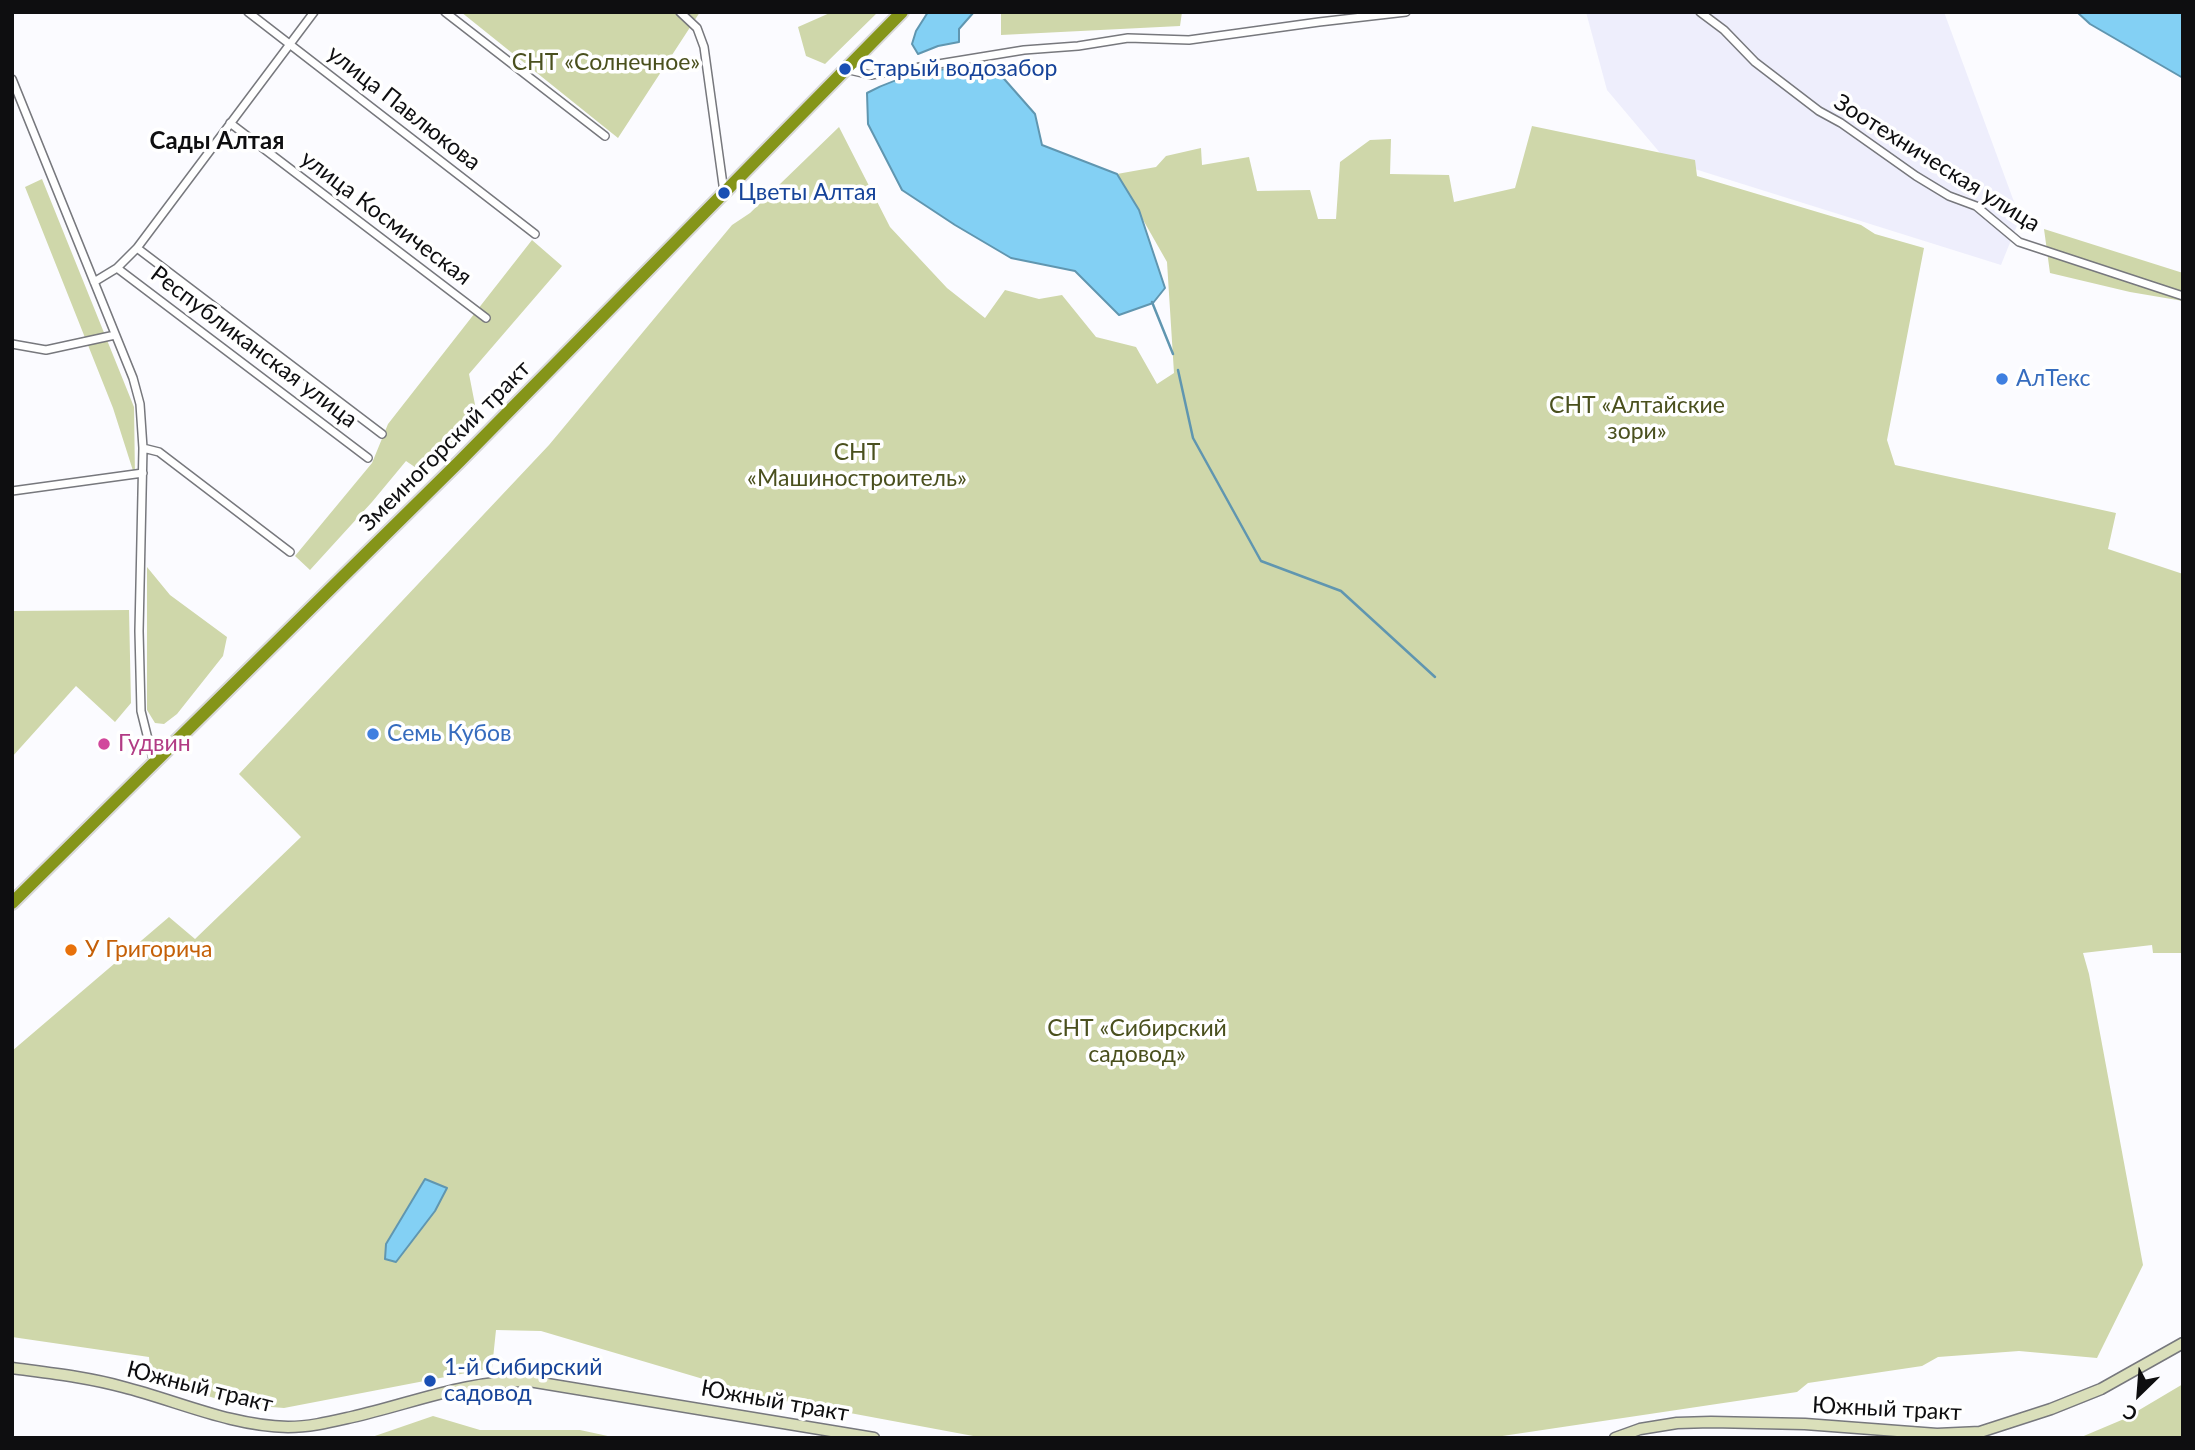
<!DOCTYPE html>
<meta charset="utf-8">
<style>
body{margin:0}
#map{position:relative;width:2195px;height:1450px;overflow:hidden;background:#fbfbff;font-family:Lato,sans-serif}
canvas{display:block}
.frame{position:absolute;inset:0;border:14px solid #0e0e10;pointer-events:none}
.north{position:absolute;left:2104px;top:1359px;width:70px;height:70px;-webkit-text-stroke:5px #fff;paint-order:stroke;rotate:205deg;font-size:19px;font-weight:700;line-height:28px;text-align:center;color:#0e0e10}
.north::after{content:'';display:block;margin:auto;width:24px;height:32px;background:#0e0e10;clip-path:polygon(50% 0,100% 100%,50% 72%,0 100%)}
</style>
<div id="map">
<canvas width="2195" height="1450"></canvas>
<div class="frame"></div>
<div class="north">С</div>
</div>
<script>
const ctx = document.querySelector('canvas').getContext('2d');
ctx.lineJoin = 'round';
function fill(path, color) {
  ctx.fillStyle = color;
  ctx.fill(path, 'evenodd');
}
function strokePath(path, color, width, dash) {
  ctx.strokeStyle = color;
  ctx.lineWidth = width;
  ctx.lineCap = dash ? 'butt' : 'round';
  ctx.setLineDash(dash || []);
  ctx.stroke(path);
}
function write(font, color, halo, rows, align = 'center') {
  ctx.font = font + ' Lato,sans-serif';
  ctx.lineWidth = 7;
  ctx.setLineDash([]);
  ctx.textBaseline = 'middle';
  ctx.strokeStyle = halo;
  ctx.fillStyle = color;
  for (const [text, x, y, turn = 0] of rows) {
    ctx.save();
    ctx.translate(x, y);
    ctx.rotate((+turn || 0) * Math.PI / 180);
    ctx.textAlign = isNaN(turn) ? turn : align;
    if (halo) ctx.strokeText(text, 0, 0);
    ctx.fillText(text, 0, 0);
    ctx.restore();
  }
}
fill(new Path2D(`
 M1586 12H1944L2020 218 2001 265 1666 160 1607 90Z`), '#eeeefc');
fill(new Path2D(`
 M461 12H700L618 138Z
 M832 12H878L825 64 806 56 798 27Z
 M1001 12H1182L1180 26 1001 35Z
 M1532 126 1695 160 1697 176 1861 225 1875 234 1924 248 1887 440 1895 465 2116 513 2108 549 2183 574V953H2153L2152 945 2083 953 2089 974 2143 1265 2097 1358 2019 1351 1938 1357 1922 1366 1808 1383 1797 1392 1489 1438H984L764 1397 541 1331 496 1330 492 1368 284 1408 233 1404 151 1378 149 1357 12 1337V1051L169 917 195 939 301 837 239 774 549 445 732 225 750 213 839 127 890 227 947 288 985 318 1005 290 1039 299 1062 295 1096 337 1136 347 1157 384 1174 373 1167 262 1117 174 1156 167 1166 156 1201 148 1202 165 1249 157 1257 191 1310 190 1318 219H1336L1340 162 1370 140 1391 139 1390 174 1449 175 1454 202 1515 188Z
 M42 179 134 407 135 477 113 408 25 187Z
 M2044 229 2183 273V301L2130 292 2050 273Z
 M532 240 562 266 469 374 478 420 425 474 406 461 372 502 310 570 295 556 372 463 388 424Z
 M147 567 170 595 227 637 223 656 177 714 164 724 155 723 147 710Z
 M129 610 131 703 115 722 76 686 12 757V611Z
 M2183 1384V1438H2079L2124 1419Z
 M433 1416 480 1430H580L617 1438H369Z`), '#cfd7aa');
const water = new Path2D(`
 M928 12H974L959 29V42L938 46 918 54 912 44 916 31Z
 M2077 12H2183V78L2090 24Z
 M991 64 1035 114 1042 145 1117 174 1139 210 1165 288 1153 303 1119 315 1075 271 1011 258 955 225 902 190 868 124 867 93C905 72 948 68 991 64Z
 M425 1179 447 1188 435 1211 396 1262 385 1259 386 1244Z`);
fill(water, '#83d0f4');
strokePath(water, '#6096b0', 2);
strokePath(new Path2D(`
 M1152 302 1173 354
 M1178 370 1193 438 1261 561 1341 591 1435 677`), '#6096b0', 2.5);
const street = new Path2D(`
 M248 12 535 234
 M445 12 605 136
 M680 12 697 28 704 47 724 192
 M1700 12 1724 30 1755 62 1819 111 1841 123 1916 176 1949 196 1976 206 2019 242 2183 296
 M845 69 871 75 1024 50 1078 46 1128 38 1189 40 1319 22 1406 12
 M12 79 133 378 140 404 143 448 139 631 141 711 154 763
 M230 123 486 318
 M137 248 382 434
 M117 268 368 458
 M94 282 117 268 137 248 314 12
 M12 344 46 350 115 335
 M143 448 159 452 290 552
 M12 491 143 473`);
const secondary = new Path2D(`
 M12 1368C49 1373 87 1377 123 1387 178 1401 231 1426 288 1427 310 1427 330 1422 352 1417 410 1404 467 1380 529 1381L874 1438
 M1615 1438 1640 1429 1677 1423 1711 1422 1805 1424 1937 1434 1980 1432 2051 1409 2101 1389 2183 1343`);
const highway = new Path2D(`
 M12 903 459 462 902 12`);
strokePath(street, '#77787d', 10);
strokePath(secondary, '#77787d', 13);
strokePath(highway, '#d8d8d9', 16);
strokePath(street, '#fff', 7);
strokePath(secondary, '#dadfba', 10);
strokePath(highway, '#859519', 12);
for (const [x, y, r, color] of [
 [845,69,7,"#1a4fb4"],
 [724,193,7,"#1a4fb4"],
 [2002,379,7,"#3f7fe0"],
 [373,734,7,"#3f7fe0"],
 [104,744,7,"#d1479c"],
 [71,950,7,"#e8710a"],
 [430,1381,7,"#1a4fb4"]
]) {
  const dot = new Path2D();
  dot.arc(x, y, r, 0, 2 * Math.PI);
  ctx.fillStyle = color;
  ctx.fill(dot);
  strokePath(dot, '#fff', 2.5);
}
write('23px', '#4a501e', '#fff', [
 ["СНТ «Солнечное»",606,63],
 ["СНТ «Алтайские",1637,406],
 ["зори»",1637,432],
 ["СНТ",857,453],
 ["«Машиностроитель»",857,479],
 ["СНТ «Сибирский",1137,1029],
 ["садовод»",1137,1055]
]);
write('23px', '#164399', '#fff', [
 ["Старый водозабор",859,69],
 ["Цветы Алтая",738,193],
 ["1-й Сибирский",444,1368],
 ["садовод",444,1394]
], 'left');
write('23px', '#0e0e10', '#fff', [
 ["улица Павлюкова",404,108,38],
 ["Зоотехническая улица",1937,163,32],
 ["улица Космическая",386,218,37],
 ["Республиканская улица",254,347,37],
 ["Змеиногорский тракт",445,446,-45],
 ["Южный тракт",200,1387,14],
 ["Южный тракт",775,1401,10],
 ["Южный тракт",1887,1409,3]
]);
write('23px', '#366cbe', '#fff', [
 ["АлТекс",2016,379],
 ["Семь Кубов",387,734]
], 'left');
write('23px', '#b23c85', '#fff', [
 ["Гудвин",118,744]
], 'left');
write('23px', '#c56008', '#fff', [
 ["У Григорича",85,950]
], 'left');
write('bold 24px', '#0e0e10', '#fff', [
 ["Сады Алтая",217,141]
]);
</script>
